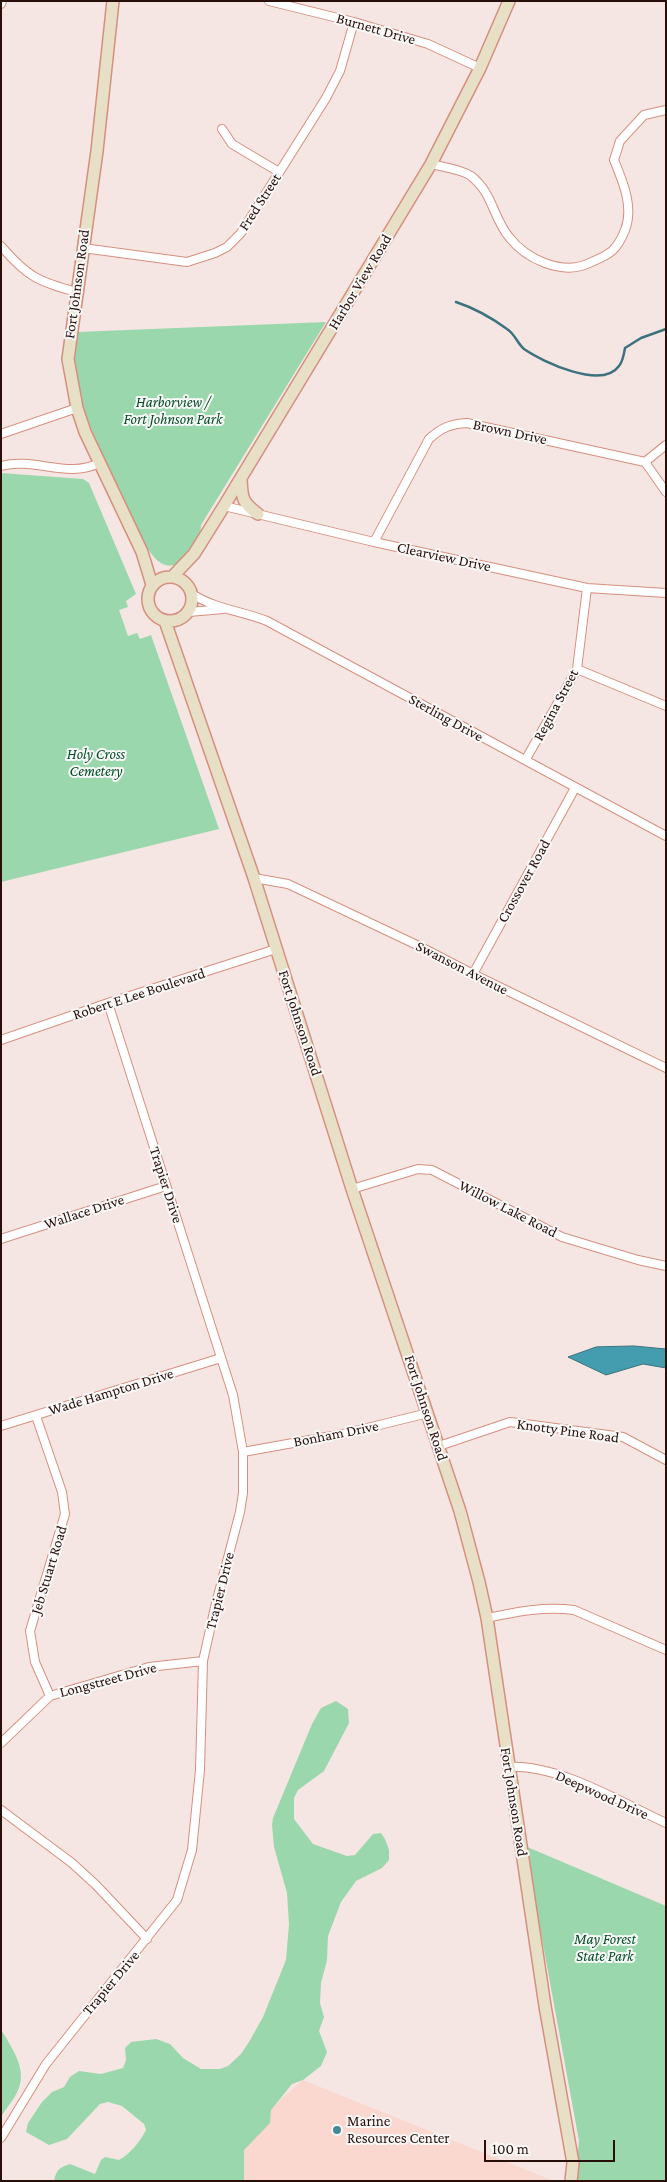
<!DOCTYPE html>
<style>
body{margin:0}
#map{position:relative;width:667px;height:2182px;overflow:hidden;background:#f6e6e3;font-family:"Crimson Pro",serif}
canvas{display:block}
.frame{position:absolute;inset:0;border:2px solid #290f0a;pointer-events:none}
.scale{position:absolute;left:484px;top:2140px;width:131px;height:22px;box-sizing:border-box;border:2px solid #290f0a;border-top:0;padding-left:6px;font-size:15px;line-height:18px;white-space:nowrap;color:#290f0a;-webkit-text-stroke:4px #f8f8f8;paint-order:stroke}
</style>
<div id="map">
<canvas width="667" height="2182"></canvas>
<div class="frame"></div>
<div class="scale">100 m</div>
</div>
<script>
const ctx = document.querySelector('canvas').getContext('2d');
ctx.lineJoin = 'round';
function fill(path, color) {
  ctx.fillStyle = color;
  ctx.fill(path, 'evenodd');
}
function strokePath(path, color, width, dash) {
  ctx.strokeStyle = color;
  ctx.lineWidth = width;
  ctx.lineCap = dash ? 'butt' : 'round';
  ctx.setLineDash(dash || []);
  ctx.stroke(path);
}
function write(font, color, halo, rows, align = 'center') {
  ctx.font = font + ' "Crimson Pro",serif';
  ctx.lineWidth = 4;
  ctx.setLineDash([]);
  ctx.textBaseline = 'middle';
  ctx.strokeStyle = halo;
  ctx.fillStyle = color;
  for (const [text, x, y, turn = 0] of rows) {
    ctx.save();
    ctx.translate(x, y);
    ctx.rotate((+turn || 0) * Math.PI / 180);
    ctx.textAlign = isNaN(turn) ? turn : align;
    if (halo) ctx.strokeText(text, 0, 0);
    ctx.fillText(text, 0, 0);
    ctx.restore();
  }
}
fill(new Path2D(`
 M303 2080 554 2181H187Z`), '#fad8d0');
fill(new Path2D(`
 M326 322 201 525C201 536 194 543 189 552 183 562 173 570 161 563 136 548 84 417 77 385 73 368 75 349 77 332Z
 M1 473 83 479 89 483 136 594 126 601 128 607 119 610 128 636 137 633 140 639 151 635 219 829 1 882Z
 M336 1701 348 1709 349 1723 324 1771 298 1790 294 1798V1819L313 1844 347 1856 355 1855 373 1834 381 1833 385 1839 389 1850V1860L382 1868 356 1881 341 1902 328 1936 327 1960 321 1983 320 2003 324 2017 319 2031 327 2052 321 2066 303 2080 292 2084 271 2110 270 2123 244 2150V2181H54C56 2170 60 2167 70 2164L95 2174 101 2160 105 2157 119 2160C131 2153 139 2143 146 2130L144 2124 122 2106 108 2102 100 2104 67 2139 49 2145 26 2132 28 2123 42 2102 52 2092 64 2087 70 2077 79 2071 101 2074 123 2068 126 2060 125 2048 131 2042 156 2039 170 2044 183 2058 201 2069H220L228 2066 241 2054 249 2042 263 2017 286 1960 289 1924 287 1893 274 1847 272 1825 273 1818 312 1724 321 1708Z
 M525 1846 666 1906V2181H575L579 2141Z
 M1 2029C11 2047 28 2069 18 2090 14 2100 6 2108 1 2117Z`), '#9bd7ac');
const water = new Path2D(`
 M634 1346 666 1349V1368L643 1364 606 1375 568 1357 596 1347Z`);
fill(water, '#439daf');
strokePath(water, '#3b727e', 1);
strokePath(new Path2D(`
 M456 302C474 308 492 318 507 329 515 334 517 343 524 349 543 362 602 390 619 366 623 361 624 354 625 348L641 338 666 329`), '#3b727e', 2.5);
const street = new Path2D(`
 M269 1 354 22 428 44 480 68
 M1 4 2 1
 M222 129 232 144 279 172
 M431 164C442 167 461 169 471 176 493 193 493 218 509 237 526 259 561 275 587 264 608 255 616 253 625 230 634 207 623 182 614 160L620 141 644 115 666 110
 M1 246C27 276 38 282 77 292
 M83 248 187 262 215 253 227 247 241 233 326 98 340 71 354 22
 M1 434 77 408
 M645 462 666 445
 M1 466C34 457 68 479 99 463
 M224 506 374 542 587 588 666 593
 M374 542 429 439C441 428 450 424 467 423L645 462 666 492
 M192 594C215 609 242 611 267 621L666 836
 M189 612 223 609
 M577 669 666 706
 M526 759 577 669 587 588
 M254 878 288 884 419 946 473 974 666 1068
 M473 974 575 788
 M1 1040 108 1003 276 949
 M352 1189 418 1169 432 1170 562 1237 638 1260 666 1266
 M1 1239 166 1186
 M36 1416 62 1492 65 1514 30 1631 35 1662 50 1696
 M1 1426 221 1358
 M439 1446 510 1422 623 1437 666 1460
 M243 1452 343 1434 428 1413
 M487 1618C516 1612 544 1606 574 1610L666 1650
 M1 1743 50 1696 149 1667 203 1661
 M508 1767C559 1764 620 1802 666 1823
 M1 1810 72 1863 96 1885 147 1939
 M1 2138 46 2064 177 1900 192 1850 200 1770 203 1661 215 1607 240 1512 243 1493V1452L233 1395 108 1003`);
const secondary = new Path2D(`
 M113 1 97 151 68 359 77 408 85 432 142 552 152 585
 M241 479C242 499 242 502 258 514
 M173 576 194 554 224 506 431 164 480 68 509 1
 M148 599a22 22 0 1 1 44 0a22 22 0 1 1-44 0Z
 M165 621 254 878 352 1189 460 1511 479 1582 487 1618 545 2006 573 2163 571 2181`);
strokePath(street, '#d68f7f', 10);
strokePath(secondary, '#d68f7f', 14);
strokePath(street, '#fff', 8);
strokePath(secondary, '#e7dfc6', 11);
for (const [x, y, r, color] of [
 [337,2130,5,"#458997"]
]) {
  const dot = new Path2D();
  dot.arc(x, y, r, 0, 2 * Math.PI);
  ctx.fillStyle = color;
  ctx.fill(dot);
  strokePath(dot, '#f8f8f8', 2);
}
write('15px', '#290f0a', '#f8f8f8', [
 ["Burnett Drive",376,29,16],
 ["Fred Street",260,202,-57],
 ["Harbor View Road",360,282,-59],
 ["Fort Johnson Road",77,284,-82],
 ["Brown Drive",510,432,12],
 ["Clearview Drive",444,557,12],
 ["Regina Street",556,705,-62],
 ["Sterling Drive",446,718,29],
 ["Crossover Road",524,881,-61],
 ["Swanson Avenue",462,968,27],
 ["Robert E Lee Boulevard",139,994,-18],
 ["Fort Johnson Road",300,1023,72],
 ["Trapier Drive",166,1185,72],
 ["Willow Lake Road",508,1209,27],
 ["Wallace Drive",84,1212,-18],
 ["Wade Hampton Drive",111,1392,-17],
 ["Fort Johnson Road",426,1408,72],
 ["Knotty Pine Road",568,1431,8],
 ["Bonham Drive",336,1434,-11],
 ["Jeb Stuart Road",49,1570,-73],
 ["Trapier Drive",220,1591,-76],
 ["Longstreet Drive",108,1680,-15],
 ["Deepwood Drive",602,1795,24],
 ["Fort Johnson Road",514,1802,81],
 ["Trapier Drive",111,1983,-50]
]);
write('italic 15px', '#014d25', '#f8f8f8', [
 ["Harborview /",173,402],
 ["Fort Johnson Park",173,419],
 ["Holy Cross",96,754],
 ["Cemetery",96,771],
 ["May Forest",605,1939],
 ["State Park",605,1956]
]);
write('15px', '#290f0a', '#f8f8f8', [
 ["Marine",347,2121],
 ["Resources Center",347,2138]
], 'left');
</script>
